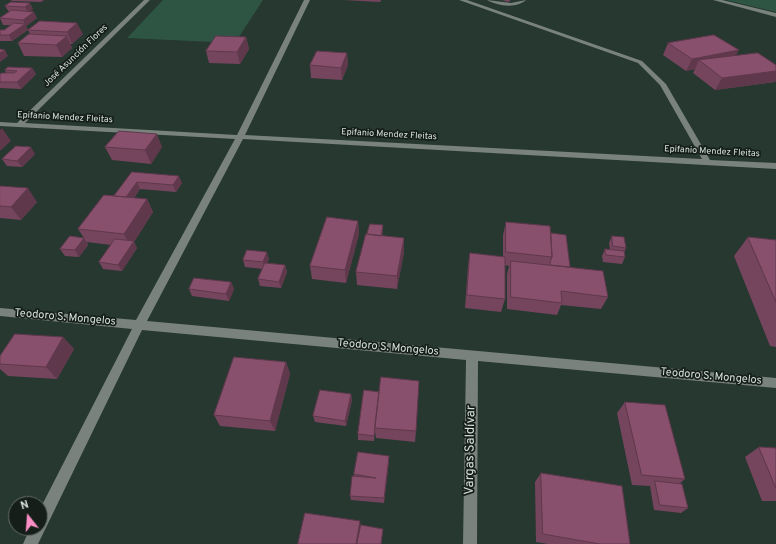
<!DOCTYPE html>
<meta charset="utf-8">
<style>
body{margin:0}
#map{position:relative;width:776px;height:544px;overflow:hidden;background:#263830;font-family:Overpass,sans-serif}
canvas{display:block}
.north{position:absolute;left:8px;top:496px;width:40px;height:40px;box-sizing:border-box;background:#151e19;border:1px solid #626c66;border-radius:50%;rotate:343deg;font-size:11px;font-weight:700;line-height:16px;text-align:center;color:#d5e0da}
.north::after{content:'';display:block;margin:auto;width:14px;height:18px;background:#fb8fc5;clip-path:polygon(50% 0,100% 100%,50% 72%,0 100%)}
</style>
<div id="map">
<canvas width="776" height="544"></canvas>
<div class="north">N</div>
</div>
<script>
const ctx = document.querySelector('canvas').getContext('2d');
ctx.lineJoin = 'round';
function fill(path, color) {
  ctx.fillStyle = color;
  ctx.fill(path, 'evenodd');
}
function strokePath(path, color, width, dash) {
  ctx.strokeStyle = color;
  ctx.lineWidth = width;
  ctx.lineCap = dash ? 'butt' : 'round';
  ctx.setLineDash(dash || []);
  ctx.stroke(path);
}
function write(font, color, halo, rows, align = 'center') {
  ctx.font = font + ' Overpass,sans-serif';
  ctx.lineWidth = 3.5;
  ctx.setLineDash([]);
  ctx.textBaseline = 'middle';
  ctx.strokeStyle = halo;
  ctx.fillStyle = color;
  for (const [text, x, y, turn = 0] of rows) {
    ctx.save();
    ctx.translate(x, y);
    ctx.rotate((+turn || 0) * Math.PI / 180);
    ctx.textAlign = isNaN(turn) ? turn : align;
    if (halo) ctx.strokeText(text, 0, 0);
    ctx.fillText(text, 0, 0);
    ctx.restore();
  }
}
fill(new Path2D(`
 M163 0H263L235 43 127 38Z
 M726 0H776V12Z`), '#2e5543');
fill(new Path2D(`
 M144 0H150L25 123 237 135 304 0H310L245 135 702 159 660 85 638 63 459 0H467L642 61 666 84 710 160 776 163V169L243 139 147 321 776 378V388L478 361 477 544H463L466 360 142 330 38 544H23L30 528H40V509L132 329 0 316V308L136 320 235 139 0 126V122L17 123Z
 M487 0 511 3 526 0C516 9 498 6 487 0Z
 M713 0H722L776 13V17Z`), '#79827d');
fill(new Path2D(`
 M11 0H44L41 2 12 1Z
 M343 0H381L380 2Z
 M502 0H511L508 2Z
 M11 2 33 9 30 11 37 18 26 26 28 30 12 41H0V30H4L11 25H3L0 18 9 12 5 6Z
 M40 21 83 34 72 44H70L72 48 62 57 24 56 18 43 30 34 28 30Z
 M246 37 249 49 240 64 209 63 206 51Z
 M668 43 736 56 776 65V80L775 82 715 90 693 73 695 69 686 71 663 55Z
 M347 53 348 65 342 80 311 78 310 65Z
 M32 68 36 74 21 89 0 88V74L6 73 5 70Z
 M105 147H162L151 164 112 160Z
 M35 154 22 167 7 166 2 159Z
 M132 172 182 183 176 192 140 189 134 198 147 199 153 212 134 242 137 248 122 271 103 269 99 262 111 245 87 242 88 245 79 257 65 256 60 249 84 238 78 229 114 196Z
 M0 186 37 202 21 220 0 218Z
 M358 221 359 234 346 283 312 279 310 266Z
 M506 222 551 233 570 267 608 297 601 309 561 305 557 315 507 309V274L509 266 505 265V299L501 312 465 308 468 266 470 253 503 257V235Z
 M383 225V232L382 236 404 238V252L397 289 357 285 356 272 367 234Z
 M612 236 626 248 624 252 625 257 622 264 603 262 602 256 605 249 610 250 609 243Z
 M748 237 776 240V347L770 346 734 256Z
 M269 259 267 263 285 265 287 272 281 288 260 286 258 279 263 269 245 267 243 260Z
 M231 282 234 289 229 301 192 296 189 289Z
 M63 337 74 349 57 379 8 376 0 369V356Z
 M286 362 290 374 275 431 220 426 214 415Z
 M364 390 416 431 415 442 376 438 375 431 374 441 358 440V434Z
 M351 394 352 400 346 426 315 422 313 416Z
 M625 402 685 479 679 484 688 508 681 513 654 510 650 486 632 485 617 413Z
 M759 447 776 448V501H762L745 457Z
 M389 456V461L384 503 351 500 350 496 354 476V474Z
 M541 473 630 544H548L536 542 535 482Z`), '#75455d');
fill(new Path2D(`
 M30 3 33 9 28 13 25 7Z
 M34 12 37 18 26 26 28 30 12 41 9 35 25 24 23 20Z
 M77 23 83 34 72 44 67 32Z
 M67 36 72 48 62 57 56 45Z
 M246 37 249 49 240 64 237 52Z
 M5 50 8 56 0 62V53Z
 M739 50 732 62 699 60 695 69 686 71 692 59Z
 M347 53 348 65 342 80 341 68Z
 M32 68 36 74 21 89 17 82Z
 M776 71V80L775 82 715 90 722 78Z
 M2 128 11 141 0 151V130Z
 M157 134 162 147 151 164 145 150Z
 M31 147 35 154 22 167 17 161Z
 M179 176 182 183 176 192 173 185Z
 M137 182 140 189 129 205 126 198Z
 M28 188 37 202 21 220 11 207Z
 M147 199 153 212 134 242 137 248 122 271 118 265 130 246 124 234Z
 M358 221 359 234 346 283 345 270Z
 M383 225V232L380 247V241Z
 M84 238 88 245 79 257 75 250Z
 M404 238V252L397 289V276Z
 M267 252 269 259 265 269 263 262Z
 M285 265 287 272 281 288 279 282Z
 M231 282 234 289 229 301 226 294Z
 M63 337 74 349 57 379 46 367Z
 M286 362 290 374 275 431 270 421Z
 M351 394 352 400 346 426 345 421Z
 M389 456V461L384 503V498Z
 M360 521 361 529 359 544H356Z`), '#5f384c');
const building = new Path2D(`
 M11 2 30 3 25 7 5 6Z
 M12 10 34 12 23 20 0 18Z
 M40 21 77 23 67 32 28 30Z
 M14 23 25 24 9 35H0V30H4Z
 M29 34 67 36 56 45 18 43Z
 M714 35 739 50 692 59 668 43Z
 M216 36 246 37 237 52 206 51Z
 M0 49 5 50 0 53Z
 M317 51 347 53 341 68 310 65Z
 M758 53 776 65V71L722 78 699 60Z
 M8 67 32 68 17 82H0V74L2 73H14L17 71 5 70Z
 M119 131 157 134 145 150 105 147Z
 M16 146 31 147 17 161 2 159Z
 M132 172 179 176 173 185 137 182 126 197 114 196Z
 M0 186 28 188 11 207 0 206Z
 M104 195 147 199 124 234 78 229Z
 M327 217 358 221 345 270 310 266Z
 M506 222 550 226 552 257 506 252Z
 M370 224 383 225 381 236 367 234Z
 M551 233 566 235 570 267 550 265V263L552 257Z
 M366 234 404 238 397 276 356 272Z
 M70 236 84 238 75 250 60 249Z
 M612 236 624 237 626 248 613 246Z
 M748 237 776 240V302Z
 M115 239 134 241 118 265 99 262Z
 M605 249 624 251 625 257 606 255Z
 M247 250 267 252 263 262 243 260Z
 M470 253 505 257V299L467 295Z
 M511 261 603 271 608 297 561 291 562 303 511 297Z
 M265 263 285 265 279 282 258 279Z
 M194 278 231 282 226 294 189 289Z
 M15 334 63 337 46 367 0 364V356Z
 M234 357 286 362 270 421 214 415Z
 M381 377 419 381 416 431 375 428Z
 M320 390 351 394 345 421 313 416Z
 M364 390 379 392 374 436 358 434Z
 M625 402 665 405 685 479 642 475Z
 M759 447 776 448V488Z
 M358 452 389 456 384 498 350 496 352 476 376 478 354 474Z
 M541 473 622 486 630 544H600L543 534Z
 M655 481 682 484 688 508 660 505Z
 M305 513 360 521 356 544H298Z
 M361 525 383 529 381 544H357Z`);
fill(building, '#88506c');
strokePath(building, '#5f384c', 1);
write('9px', '#d5e0da', '#151e19', [
 ["José Asunción Flores",76,56,-44],
 ["Epifanio Mendez Fleitas",65,118,3],
 ["Epifanio Mendez Fleitas",389,135,3],
 ["Epifanio Mendez Fleitas",712,152,3]
]);
write('11px', '#d5e0da', '#151e19', [
 ["Teodoro S. Mongelos",65,318,5],
 ["Teodoro S. Mongelos",388,348,5],
 ["Teodoro S. Mongelos",711,377,5]
]);
write('13px', '#d5e0da', '#151e19', [
 ["Vargas Saldívar",471,450,-89]
]);
</script>
